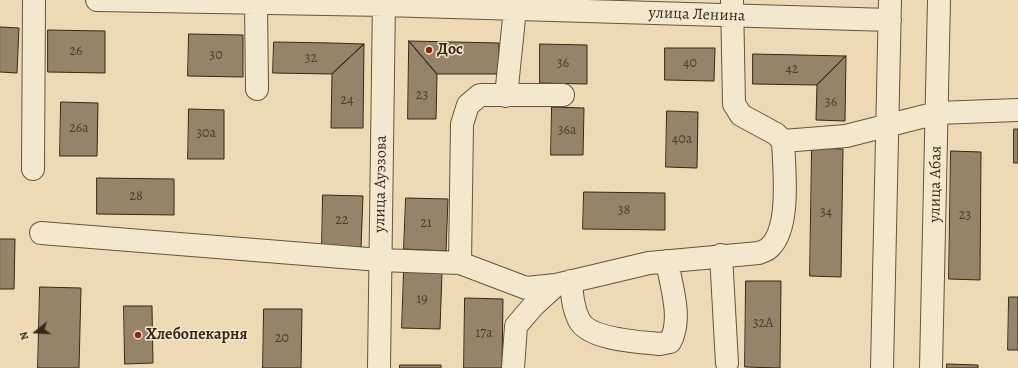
<!DOCTYPE html>
<meta charset="utf-8">
<style>
body{margin:0}
#map{position:relative;width:1018px;height:368px;overflow:hidden;background:#eddab4;font-family:Alegreya,serif}
canvas{display:block}
.north{position:absolute;left:16px;top:312px;width:40px;height:40px;-webkit-text-stroke:3px #f3e7ce;paint-order:stroke;rotate:252deg;font-size:11px;font-weight:700;line-height:16px;text-align:center;color:#362717}
.north::after{content:'';display:block;margin:auto;width:14px;height:18px;background:#362717;clip-path:polygon(50% 0,100% 100%,50% 72%,0 100%)}
</style>
<div id="map">
<canvas width="1018" height="368"></canvas>
<div class="north">N</div>
</div>
<script>
const ctx = document.querySelector('canvas').getContext('2d');
ctx.lineJoin = 'round';
function fill(path, color) {
  ctx.fillStyle = color;
  ctx.fill(path, 'evenodd');
}
function strokePath(path, color, width, dash) {
  ctx.strokeStyle = color;
  ctx.lineWidth = width;
  ctx.lineCap = dash ? 'butt' : 'round';
  ctx.setLineDash(dash || []);
  ctx.stroke(path);
}
function write(font, color, halo, rows, align = 'center') {
  ctx.font = font + ' Alegreya,serif';
  ctx.lineWidth = 3;
  ctx.setLineDash([]);
  ctx.textBaseline = 'middle';
  ctx.strokeStyle = halo;
  ctx.fillStyle = color;
  for (const [text, x, y, turn = 0] of rows) {
    ctx.save();
    ctx.translate(x, y);
    ctx.rotate((+turn || 0) * Math.PI / 180);
    ctx.textAlign = isNaN(turn) ? turn : align;
    if (halo) ctx.strokeText(text, 0, 0);
    ctx.fillText(text, 0, 0);
    ctx.restore();
  }
}
const building = new Path2D(`
 M0 27 19 28 17 73 0 72Z
 M48 30 105 31V73L48 72Z
 M189 34 243 35V77L188 76Z
 M409 41 437 74 436 119H408Z
 M409 41 499 43V74H437Z
 M274 42 332 43 364 44 332 74 273 73Z
 M364 44 363 128H331L332 74Z
 M540 44 587 45V84L540 83Z
 M665 48H715L714 81 665 80Z
 M753 54 846 56 817 85 753 84Z
 M846 56 845 121 816 120 817 85Z
 M61 102 98 103 97 156H60Z
 M552 107 584 108 583 155H551Z
 M189 109 224 110V159H188Z
 M667 111 698 112 697 168 666 167Z
 M1014 129H1018V163H1014Z
 M812 148 843 149 841 277 810 276Z
 M951 151 981 152 980 280 949 279Z
 M97 178 174 179V215L97 214Z
 M584 192 665 193V230L583 229Z
 M323 195 363 196 361 248 322 247Z
 M406 198 448 199 446 251 404 249Z
 M0 239H15L14 289H0Z
 M404 271 442 272 440 329 402 328Z
 M746 281H781L780 368 745 367Z
 M40 287 81 288 79 368H38Z
 M1009 297H1018V350H1008Z
 M465 298 503 299 502 368H464Z
 M124 306H152L153 363 125 364Z
 M264 309H302L301 368H263Z
 M947 364 978 365V368H947Z
 M400 365H441V368H400Z`);
fill(building, '#958469');
strokePath(building, '#362717', 1);
const minor = new Path2D(`
 M97 0 384 5 890 20
 M732 0 734 104 741 115 776 134 783 141
 M256 3 257 89
 M506 96 515 9
 M33 169 34 0
 M41 233 380 260 460 263 526 288 556 285 649 263 759 253C763 251 768 250 770 247 791 227 784 168 783 141L846 136 937 113 1018 110
 M721 255 727 363
 M460 263 462 124 468 105 480 95H563
 M571 281C572 295 573 308 579 320 589 340 640 342 660 344L670 342C683 319 671 286 667 261
 M379 368 384 0
 M513 368 516 326 534 305 556 285
 M882 368 890 0
 M931 368 939 0`);
strokePath(minor, '#64543e', 24);
strokePath(minor, '#f3e7ce', 22);
for (const [x, y, r, color] of [
 [429,50,4,"#8f2418"],
 [138,335,4,"#8f2418"]
]) {
  const dot = new Path2D();
  dot.arc(x, y, r, 0, 2 * Math.PI);
  ctx.fillStyle = color;
  ctx.fill(dot);
  strokePath(dot, '#f3e7ce', 1.5);
}
write('14px', '#4e3e2c', null, [
 ["26",76,52],
 ["30",216,56],
 ["32",311,59],
 ["36",563,64],
 ["40",690,64],
 ["42",792,70],
 ["23",422,96],
 ["24",347,101],
 ["36",831,103],
 ["26а",79,129],
 ["36а",567,131],
 ["30а",206,134],
 ["40а",682,140],
 ["28",136,197],
 ["38",624,211],
 ["34",826,213],
 ["23",965,216],
 ["22",342,221],
 ["21",426,224],
 ["19",422,300],
 ["32А",763,324],
 ["17а",484,334],
 ["20",282,339]
]);
write('16px', '#362717', '#f3e7ce', [
 ["улица Ленина",697,15,2],
 ["улица Ауэзова",381,184,-89],
 ["улица Абая",936,184,-89]
]);
write('bold 16px', '#362717', '#f3e7ce', [
 ["Дос",437,50],
 ["Хлебопекарня",146,335]
], 'left');
</script>
